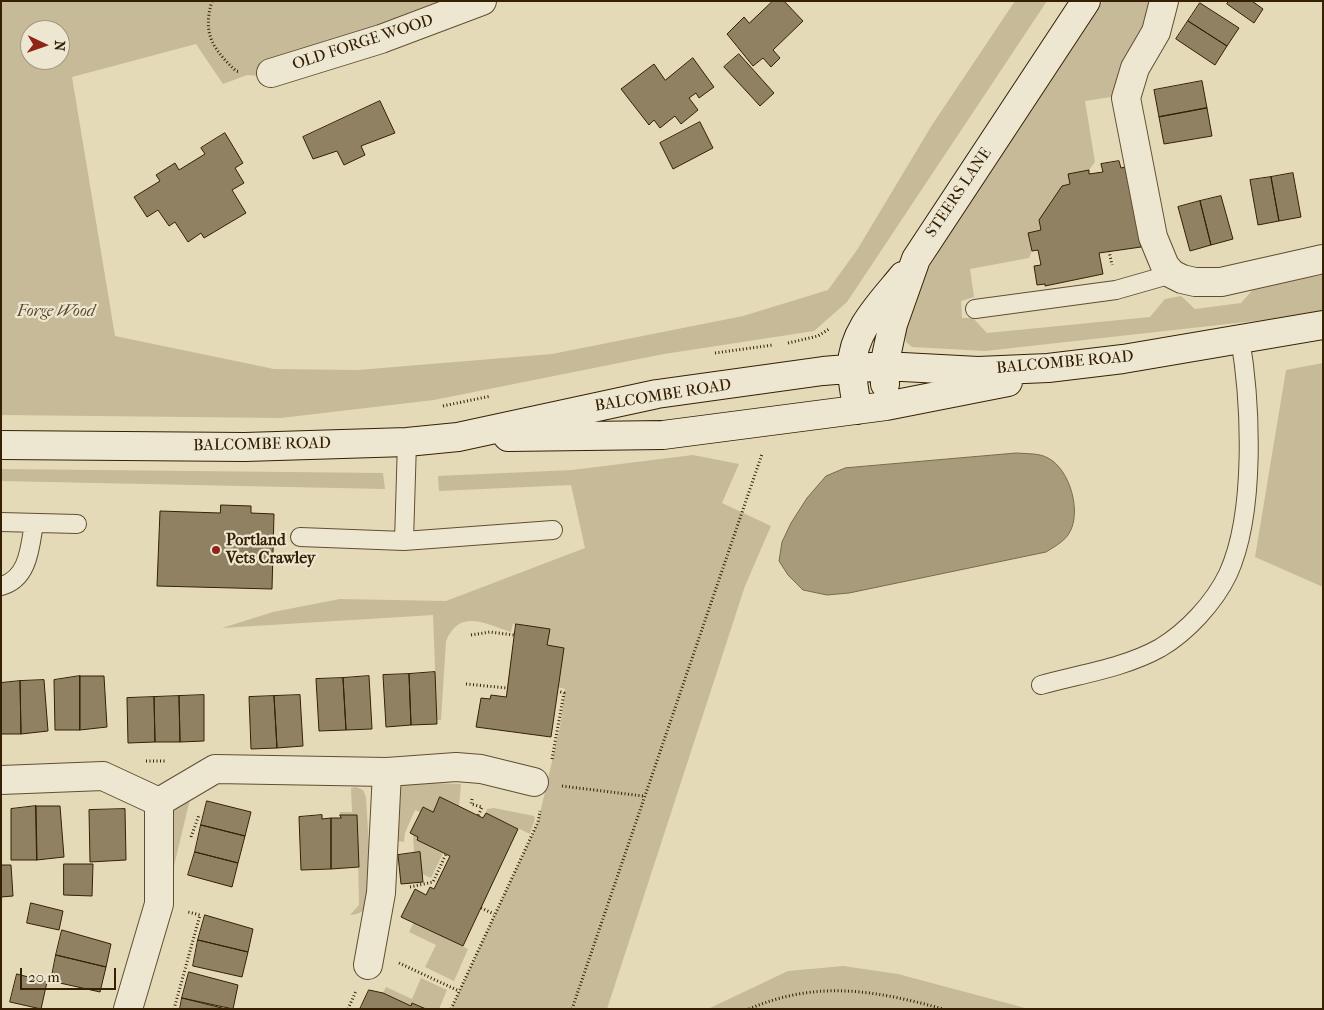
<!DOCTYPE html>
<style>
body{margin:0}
#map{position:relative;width:1324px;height:1010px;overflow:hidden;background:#e4dab8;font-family:"IM FELL French Canon",serif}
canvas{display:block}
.frame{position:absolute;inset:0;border:2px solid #352004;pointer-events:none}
.north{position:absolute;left:20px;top:20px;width:50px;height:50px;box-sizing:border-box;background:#ede7d1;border:1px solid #a3977f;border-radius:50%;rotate:93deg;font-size:14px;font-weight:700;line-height:20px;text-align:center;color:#352004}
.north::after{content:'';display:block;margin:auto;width:18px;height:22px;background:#8f2418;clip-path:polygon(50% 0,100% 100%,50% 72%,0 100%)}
.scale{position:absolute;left:20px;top:968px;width:96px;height:22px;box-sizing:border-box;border:2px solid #352004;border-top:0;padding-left:6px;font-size:15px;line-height:18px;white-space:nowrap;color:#352004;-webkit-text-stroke:4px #ede7d1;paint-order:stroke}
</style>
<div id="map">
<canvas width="1324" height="1010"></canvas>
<div class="frame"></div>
<div class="north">N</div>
<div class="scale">20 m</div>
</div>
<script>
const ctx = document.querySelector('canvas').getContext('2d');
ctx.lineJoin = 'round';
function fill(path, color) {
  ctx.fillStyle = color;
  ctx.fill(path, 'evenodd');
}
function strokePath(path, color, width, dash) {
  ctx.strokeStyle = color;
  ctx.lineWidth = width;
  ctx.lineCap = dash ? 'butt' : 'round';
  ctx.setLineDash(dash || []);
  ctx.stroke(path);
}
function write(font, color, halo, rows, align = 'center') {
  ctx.font = font + ' "IM FELL French Canon",serif';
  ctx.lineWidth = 4.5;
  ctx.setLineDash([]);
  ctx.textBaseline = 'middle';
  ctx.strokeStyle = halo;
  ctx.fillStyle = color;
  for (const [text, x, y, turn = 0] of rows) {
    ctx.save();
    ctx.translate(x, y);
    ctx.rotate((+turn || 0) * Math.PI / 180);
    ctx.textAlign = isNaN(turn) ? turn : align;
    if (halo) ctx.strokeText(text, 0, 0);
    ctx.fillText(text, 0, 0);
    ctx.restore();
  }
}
fill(new Path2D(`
 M1 1H482L260 76 247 75 223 84 196 44 72 77 115 336 274 369 358 370 552 354 743 316 828 290 857 250 932 125 1015 1H1047L847 302 814 331 664 354 434 400 281 418 1 415ZM30 30H60V60H30Z
 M1103 1H1153L1136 48 1115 85 1117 96 1085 101 1095 162 1089 170 1069 174 1070 184 1041 230 1028 233 1032 251 1029 258 970 269 974 297 961 301 962 318H973L987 333 1150 317 1165 299 1181 296 1195 309 1241 303 1256 286 1323 275V310L1264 320 985 351 912 347 906 342 905 323 925 274 963 211Z
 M1323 363V587L1255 557 1286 370Z
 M693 455 739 464 722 503 771 526 745 586 607 1009H451L538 822 560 727 565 689 558 687 564 648 547 645 549 629 513 624 511 632C485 624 460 608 446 641L441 720H437L433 615 222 628 273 612 340 599 446 601 585 548 571 485 439 491 438 476 572 470Z
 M1 469 383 473 385 489 1 481Z
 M407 782 461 784 459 807 440 797 433 812 423 807 420 812 415 810 405 833 404 842 398 841 401 787Z
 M356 787 363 790 366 797 372 895C367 907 365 914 350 915L359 905 357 815H340V812H352L351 788Z
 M190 799 174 866 171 865 172 810Z
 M494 808 534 816 535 819 530 834 486 813 487 809Z
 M413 834 418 837V840L443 853 431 878 422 874 414 853Z
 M414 922 468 949 454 981 425 967 436 945 409 932Z
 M843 966 898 974 1029 1009H708L788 971Z
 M421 978 447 990 439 1009H426L413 1003 411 1006 383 993 386 987 412 999Z`), '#c6ba99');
const water = new Path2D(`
 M1017 453C1028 454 1039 453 1048 458 1070 469 1083 514 1068 535 1063 542 1054 547 1046 552L849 593 827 595 803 590 788 575 779 561 782 542 791 523 807 498 826 476 845 468Z`);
fill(water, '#a89b7b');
strokePath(water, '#7a6a4b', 1);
const building = new Path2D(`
 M773 1H784L803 21 773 50 780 58 771 67 763 58 753 66 727 34 744 17 749 23Z
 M1229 1H1252L1263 9 1254 23 1227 4Z
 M1200 3 1239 28 1227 46 1188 21Z
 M1188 21 1227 46 1215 65 1176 39Z
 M739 54 774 93 760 106 724 67Z
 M693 58 714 87 699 98 696 93 689 98 698 110 681 124 675 116 660 128 654 120 649 125 621 89 654 64 665 80Z
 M1202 81 1207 108 1159 117 1154 90Z
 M380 101 395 133 361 146 365 155 344 165 337 151 313 159 303 137Z
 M1207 108 1212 136 1164 144 1159 117Z
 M700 122 713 148 673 169 660 143Z
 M225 133 243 163 235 168 244 183 232 190 246 213 204 238 201 233 188 242 175 222 169 226 158 210 147 217 134 197 160 181 156 175 175 163 179 170 205 154 201 148Z
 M1119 161 1121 168 1125 167 1141 247 1099 253 1103 274 1045 286V284L1037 285 1034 266 1041 265 1038 250 1032 251 1028 233 1041 230 1039 220 1062 186 1070 184 1068 174 1089 170V174L1103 172 1101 164Z
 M1293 173 1301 217 1279 221 1271 177Z
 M1271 177 1279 221 1258 225 1250 180Z
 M1221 196 1233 239 1211 245 1200 201Z
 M1200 201 1211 245 1190 251 1178 207Z
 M221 505 251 506V513L274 514 272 589 157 586 160 511 220 513Z
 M516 624 550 629 547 645 564 648 551 737 476 727 481 698 490 699 491 695 506 697Z
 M435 672 437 724 411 725 409 674Z
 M409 674 411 725 386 727 383 675Z
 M80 676H104L107 727 80 730Z
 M80 676V730H55L54 680Z
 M369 676 372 729 346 730 343 678Z
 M343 678 346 730 319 731 316 679Z
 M44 680 48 731 21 734 20 681Z
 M20 681 21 734H1V683Z
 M204 695V741L180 742 179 696Z
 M300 695 303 746 277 748 274 696Z
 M179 696 180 742H155L154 697Z
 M274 696 277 748 251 749 249 697Z
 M154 697 155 742 128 743 127 698Z
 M440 797 483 818 486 813 518 829 463 946 401 917 415 889 426 895 430 887 434 889 450 856 417 840 418 837 410 833 423 807 433 812Z
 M207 801 251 812 245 836 201 825Z
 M36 806H60L64 857 37 860Z
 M36 806 37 860H11V809Z
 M125 809 126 860 90 862 89 810Z
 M322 815V819L331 818V869L301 870 299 817Z
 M340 815H357L359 867 331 869V818H341Z
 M201 825 245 836 238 863 195 852Z
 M195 852 238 863 232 887 188 875Z
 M420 852 423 882 401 884 398 855Z
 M64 864H93L92 896 64 895Z
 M1 865H11L13 896 1 897Z
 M31 903 63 911 59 930 27 923Z
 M205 915 253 929 248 952 198 940Z
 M62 930 111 944 106 967 56 955Z
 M198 940 248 952 242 977 193 966Z
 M56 955 106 967 100 992 51 981Z
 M189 972 238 985 233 1009 182 998Z
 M17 974 47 982 41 1009 10 1002Z
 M369 990 383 993 411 1006 412 1003 426 1009H360Z
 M182 998 226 1009H180Z`);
fill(building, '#908162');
strokePath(building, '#352004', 1);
const lane = new Path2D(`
 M975 309 1116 290 1172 274
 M1 522 77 524
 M300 537 404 541 553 530
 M404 541 407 442
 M1 586C29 579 30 546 34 523
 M1041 685C1080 674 1124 668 1160 648 1187 632 1214 603 1228 574 1256 513 1251 403 1240 338`);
const street = new Path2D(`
 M1164 1 1156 32 1135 68 1126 98 1153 237 1165 266 1172 274 1182 279 1195 282H1221L1323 259
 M271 73 381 39 482 1
 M387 772 456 767 481 769 534 782
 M1 780 103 776 159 802V904L128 1009
 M159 802 215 769 387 772 381 893 368 965`);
const secondary = new Path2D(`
 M885 384 884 366 893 324 916 259 1086 1
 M857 410C856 397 852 382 852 368 851 332 882 302 903 276
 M508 437 663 435 886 406 1008 382
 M1 445 245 447 407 442 458 437 657 394 823 371 884 366 978 371 1048 368 1123 359 1323 325`);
strokePath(lane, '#614e31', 20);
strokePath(street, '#614e31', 30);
strokePath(secondary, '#352004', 30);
strokePath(new Path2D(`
 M212 1C202 34 213 49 236 71L240 72
 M1109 251 1112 265
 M788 343 818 336 829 329
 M715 353 773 345
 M443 406 491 396
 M471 635 490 632 514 635
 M466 684 507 688
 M552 759 564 693 558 691
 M146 761H167
 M562 786 643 796
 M472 799 471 804 482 807 478 816
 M191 837 199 815
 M410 887 433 882 446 854
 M481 908 494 914
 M399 963 459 991
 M174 1009 200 915 188 912
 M348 1009 356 991
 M451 1009 538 822 540 811
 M572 1009 762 454
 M749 1009C816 980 875 990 943 1009`), '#352004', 3, [1, 2.5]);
strokePath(lane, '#ede7d1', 18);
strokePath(street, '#ede7d1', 28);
strokePath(secondary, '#ede7d1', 28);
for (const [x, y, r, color] of [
 [216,550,5,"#8f2418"]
]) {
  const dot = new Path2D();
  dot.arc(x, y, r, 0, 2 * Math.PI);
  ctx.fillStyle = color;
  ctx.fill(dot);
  strokePath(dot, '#ede7d1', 2);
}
write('16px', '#352004', '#ede7d1', [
 ["OLD FORGE WOOD",363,43,-18],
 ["STEERS LANE",959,193,-56],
 ["BALCOMBE ROAD",1065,363,-5],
 ["BALCOMBE ROAD",663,396,-9],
 ["BALCOMBE ROAD",262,445,-1]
]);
write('italic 16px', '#594629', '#ede7d1', [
 ["Forge Wood",56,312]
]);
write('bold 16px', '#352004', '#ede7d1', [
 ["Portland",226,541],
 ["Vets Crawley",226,559]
], 'left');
</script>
